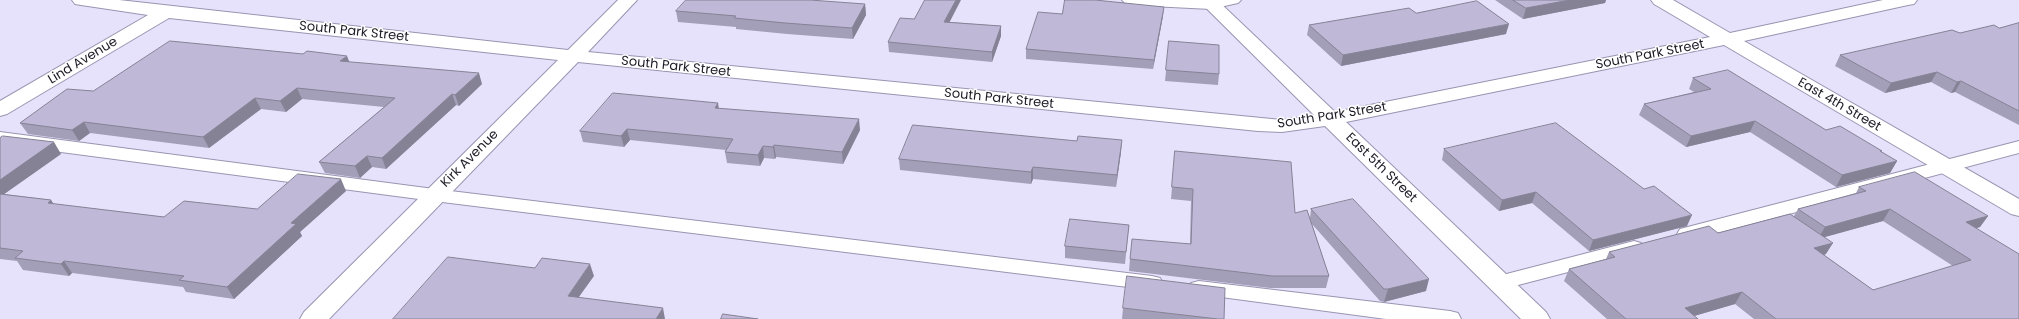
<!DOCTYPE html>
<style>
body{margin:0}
canvas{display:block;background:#e7e2fb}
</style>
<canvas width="2019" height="319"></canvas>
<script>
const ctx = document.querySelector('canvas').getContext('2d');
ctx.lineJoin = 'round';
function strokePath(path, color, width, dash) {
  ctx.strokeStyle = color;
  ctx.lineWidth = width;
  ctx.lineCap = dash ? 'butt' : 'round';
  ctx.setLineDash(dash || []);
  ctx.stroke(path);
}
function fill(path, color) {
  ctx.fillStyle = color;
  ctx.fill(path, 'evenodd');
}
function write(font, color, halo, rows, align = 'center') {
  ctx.font = font + ' Poppins,sans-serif';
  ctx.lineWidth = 3;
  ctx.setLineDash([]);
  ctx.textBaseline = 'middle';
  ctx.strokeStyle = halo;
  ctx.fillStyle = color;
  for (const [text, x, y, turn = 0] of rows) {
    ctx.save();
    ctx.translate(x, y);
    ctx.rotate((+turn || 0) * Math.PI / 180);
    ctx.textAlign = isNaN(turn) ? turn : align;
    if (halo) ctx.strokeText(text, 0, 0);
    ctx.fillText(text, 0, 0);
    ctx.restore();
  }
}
const service = new Path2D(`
 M1122 0H1241L1238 3 1211 9 1130 5 1125 3Z
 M0 132 434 189 1152 276 1160 278 1163 283 1160 288 1152 290 434 201 0 144Z
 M2019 141V153L1687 241 1680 239 1677 234 1680 229Z
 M1634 241 1641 243 1645 248 1641 253 1499 290 1491 288 1488 283 1491 278Z
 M1199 281 1450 311 1458 313 1461 319H1386L1191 293 1188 288 1191 283Z`);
const minor = new Path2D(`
 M72 0H119L568 50 618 0H637L588 52 1282 120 1314 115 1198 0H1217L1335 112 1710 37 1654 4 1651 0H1673L1730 33 1883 0H1917L1914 4 1908 5 1744 41 2019 199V216L2011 214 1724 45 1346 122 1546 312 1550 319H1521L1325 126 1282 132 1258 131 578 62 329 319H300L304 312 558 60 169 18 7 114 0 116V101L148 15 81 5 75 4Z`);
strokePath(service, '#9a94b1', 2);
strokePath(minor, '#9a94b1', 2);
fill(service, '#fff');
fill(minor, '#fff');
fill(new Path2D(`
 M1495 0H1606L1605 3 1523 19Z
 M865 4 866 15 853 39 787 34 736 29V27L678 22 676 11Z
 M1416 13 1506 34 1341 66 1307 35 1309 25Z
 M1062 14 1163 16 1153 69 1026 59V49Z
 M950 22 1001 26V36L992 62 889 52 888 42Z
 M2019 23V125L1955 92 1951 93 1931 82 1885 93 1835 66 1840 55 1960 33 1999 28Z
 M1169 41 1219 74 1218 85 1165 81Z
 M349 62 482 84 459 106 456 105 386 169 372 167 360 178 325 173 319 162 384 107 302 99 286 112 261 109 209 148 90 133 79 141 28 134 20 123Z
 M1693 78 1826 130 1881 152 1897 161 1890 173 1836 187 1750 132 1686 147 1639 115 1644 104 1694 92 1689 89Z
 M718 103V108L860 130 843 164 776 157 775 159 764 158 760 166 727 163 725 152 726 150 630 140 624 147 583 142 580 131Z
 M0 138 61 154 4 194 51 200 53 204 164 217 257 209 346 191 300 232 302 236 234 299 186 292 183 287 72 273 69 276 23 270 17 261 0 259Z
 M1444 149 1644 189 1687 226 1589 251 1532 203 1499 211 1442 160Z
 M1175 151 1295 213 1310 218 1311 209 1426 291 1384 302 1380 301 1312 224 1329 276 1326 288H1270L1129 271 1130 259 1190 244 1191 201 1171 199Z
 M1121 152 1116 187 1033 179 1031 184 900 170 899 159Z
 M1859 187 1988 216 1980 227 1976 228 2019 319H1754L1735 304 1694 316 1698 319H1607L1564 281 1569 269 1606 259 1609 252 1718 233 1794 216 1798 209 1856 193ZM1883 221 1953 266 1873 290 1824 255 1826 254 1824 237Z
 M1129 225 1125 264 1065 258V246Z
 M1123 308 1224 319H1122Z`), '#a49fb9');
fill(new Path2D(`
 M956 0H961L945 31 944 22Z
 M1570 0H1606L1605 3 1523 19 1526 8Z
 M865 4 866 15 853 39 852 28Z
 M1164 7 1163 16 1153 69 1154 60Z
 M1509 24 1506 34 1341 66 1343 55Z
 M1001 26V36L992 62V52Z
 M347 56 351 66 340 61Z
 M1937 72 1931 82 1885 93 1891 83Z
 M479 73 482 84 459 106 455 95Z
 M1961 81 1955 92 1951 93 1957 82Z
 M297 88 302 99 286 112 280 101Z
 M452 94 456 105 386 169 382 158Z
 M255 98 261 109 209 148 203 137Z
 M718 103 720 115 715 108Z
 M859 119 860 130 843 164 842 152Z
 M1755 121 1750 132 1686 147 1691 136Z
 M84 122 90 133 79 141 72 130Z
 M627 129 630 140 624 147 621 136Z
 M1122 140 1121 152 1116 187 1117 175Z
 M54 142 61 154 0 197V180Z
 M774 145 776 157 775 159 773 147Z
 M763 146 764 158 760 166 758 155Z
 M367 156 372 167 360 178 355 166Z
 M1897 161 1890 173 1836 187 1842 175Z
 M1033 167V179L1031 184V172Z
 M341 179 346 191 300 232 302 236 234 299 227 287 291 223Z
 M1536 192 1532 203 1499 211 1502 200Z
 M51 200 59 212 48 203Z
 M1890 209 1883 221 1818 239 1825 227Z
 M1692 215 1687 226 1589 251 1593 240Z
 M1988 216 1980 227 1958 234 1966 222Z
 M1833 243 1826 254 1807 260 1814 248Z
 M64 261 72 273 69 276 61 264Z
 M590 264 594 276 571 308 568 296Z
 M1429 279 1426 291 1384 302 1388 289Z
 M1742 292 1735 304 1684 319 1685 308Z
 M663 308 665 319H656Z`), '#868296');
const building = new Path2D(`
 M686 0H810L865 4 852 28 785 23 734 18 736 16 676 11Z
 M925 0H956L944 22 1001 26 992 52 888 42 900 18 914 19Z
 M1065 0H1095L1164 7 1154 60 1026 49 1038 12 1062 14Z
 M1513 0H1570L1526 8Z
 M1477 1 1509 24 1343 55 1309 25 1409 8 1416 13Z
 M2019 23V111L1961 81 1957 82 1937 72 1891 83 1840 55 1952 30 1960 33 1994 25 1999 28Z
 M170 41 303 54 307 51 347 56 340 61 479 73 455 95 452 94 382 158 367 156 355 166 319 162 395 98 297 88 280 101 255 98 203 137 84 122 72 130 20 123 67 89 93 91Z
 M1169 41 1219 45V74L1166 70Z
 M1728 70 1826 130 1840 126 1882 151H1880L1897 161 1842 175 1755 121 1691 136 1644 104 1711 89 1693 78Z
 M613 93 718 103 715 108 859 119 842 152 774 145 773 147 763 146 758 155 725 152 733 139 627 129 621 136 580 131Z
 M1556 123 1644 189 1654 186 1692 215 1593 240 1536 192 1502 200 1444 149Z
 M913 125 1077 141 1078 136 1122 140 1117 175 1033 167 1031 172 899 159Z
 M3 136 54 142 0 180V138Z
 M1175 151 1291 162 1295 213 1307 210 1329 276H1272L1130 259 1132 239 1191 244 1193 189 1172 187Z
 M1915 172 1988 216 1966 222 2019 254V319H1776L1742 292 1685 308 1698 319H1626L1569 269 1615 257 1609 252 1709 226 1718 233 1790 214 1833 243 1814 248 1873 290 1971 260 1890 209 1825 227 1798 209 1866 191 1859 187Z
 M298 174 341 179 291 223 296 224 227 287 179 280 184 276 64 261 61 264 15 258 23 251 0 248V194L51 200 48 203 164 217 184 201 257 209Z
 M1353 199 1429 279 1388 289H1384L1311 209Z
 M1070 219 1129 225 1126 252 1065 246Z
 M448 257 535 268 542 258 590 264 568 296 663 308 656 319H393Z
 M1127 276 1225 288 1224 319H1218L1123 308Z
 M723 314 758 319H721Z`);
fill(building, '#bfb9d7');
strokePath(building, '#868296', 1);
write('13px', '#1d1b26', '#fff', [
 ["South Park Street",354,32,6],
 ["South Park Street",1650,55,-11],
 ["Lind Avenue",83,61,-31],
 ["South Park Street",676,67,6],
 ["South Park Street",999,99,6],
 ["East 4th Street",1839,105,30],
 ["South Park Street",1332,116,-9],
 ["Kirk Avenue",470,159,-45],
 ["East 5th Street",1381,168,44]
]);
</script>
